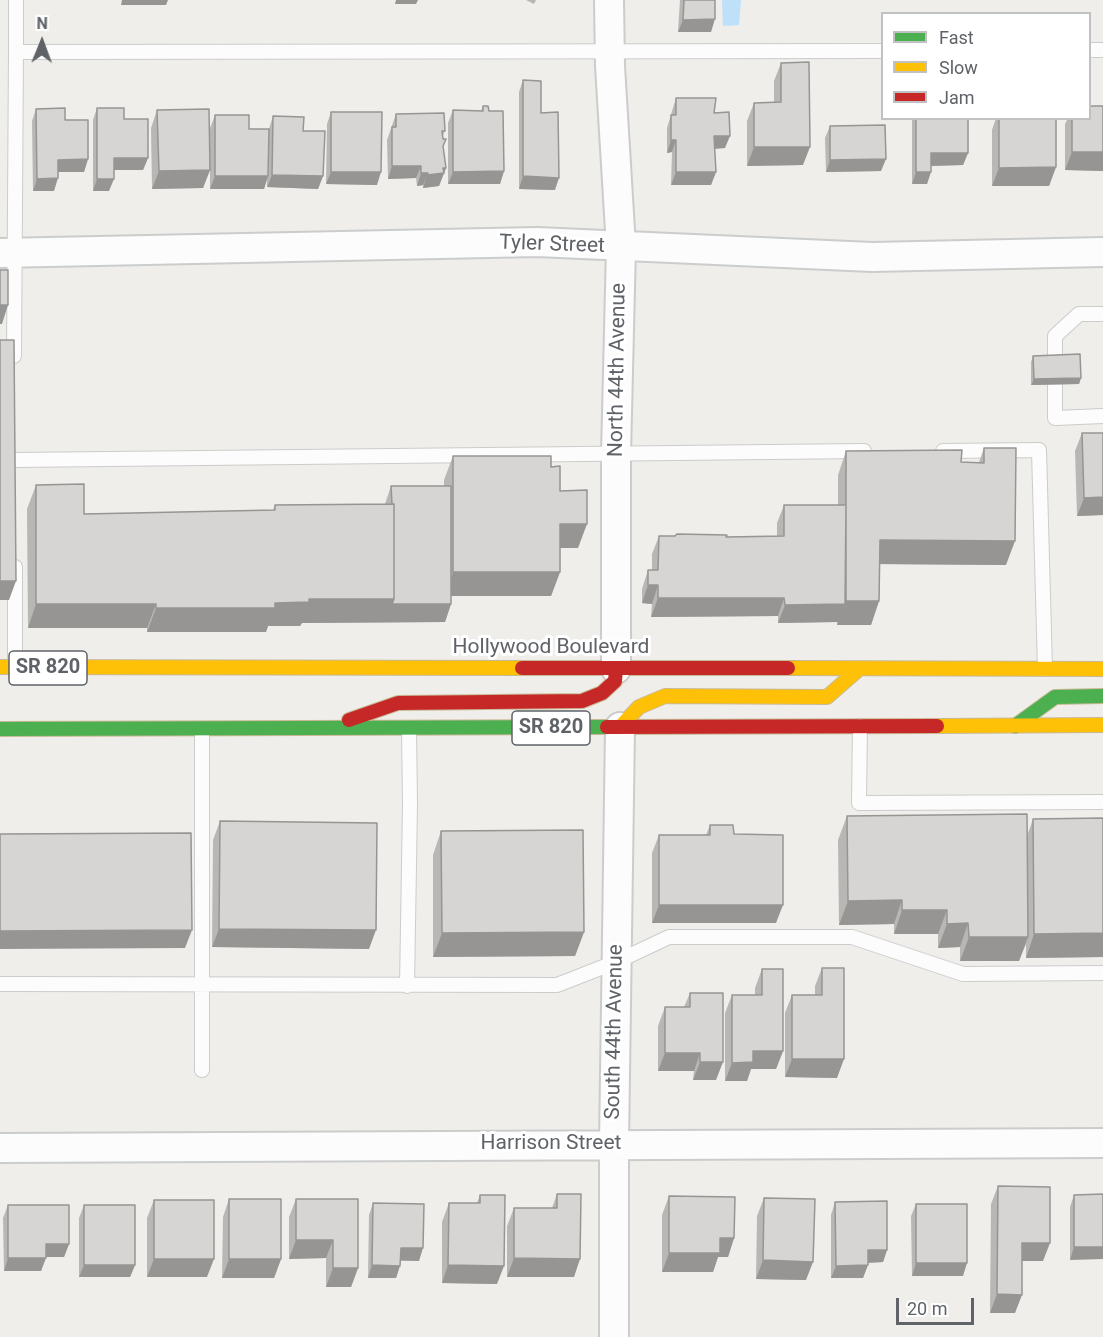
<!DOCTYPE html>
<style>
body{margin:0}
#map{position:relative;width:1103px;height:1337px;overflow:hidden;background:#efeeea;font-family:Roboto,sans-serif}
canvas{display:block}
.legend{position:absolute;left:881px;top:12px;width:210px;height:108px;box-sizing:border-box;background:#fff;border:2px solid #bfc1c3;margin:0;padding:8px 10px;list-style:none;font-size:18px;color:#5f6368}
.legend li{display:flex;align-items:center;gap:12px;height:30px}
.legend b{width:30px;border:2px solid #bfc1c3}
.north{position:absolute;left:12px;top:12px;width:60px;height:60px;-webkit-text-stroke:4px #fff;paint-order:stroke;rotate:1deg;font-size:16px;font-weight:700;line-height:24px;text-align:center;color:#5f6368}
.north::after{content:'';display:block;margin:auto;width:21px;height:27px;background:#5f6368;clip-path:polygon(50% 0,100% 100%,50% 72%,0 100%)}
.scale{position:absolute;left:896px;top:1298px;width:78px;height:27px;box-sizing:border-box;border:3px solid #5f6368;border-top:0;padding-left:8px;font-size:18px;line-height:21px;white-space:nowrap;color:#5f6368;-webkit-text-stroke:4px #fff;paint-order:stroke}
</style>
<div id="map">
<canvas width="1103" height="1337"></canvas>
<ul class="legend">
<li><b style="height:8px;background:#4caf50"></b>Fast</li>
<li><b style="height:8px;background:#ffc107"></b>Slow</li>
<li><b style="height:8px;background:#c62828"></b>Jam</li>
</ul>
<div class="north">N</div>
<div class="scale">20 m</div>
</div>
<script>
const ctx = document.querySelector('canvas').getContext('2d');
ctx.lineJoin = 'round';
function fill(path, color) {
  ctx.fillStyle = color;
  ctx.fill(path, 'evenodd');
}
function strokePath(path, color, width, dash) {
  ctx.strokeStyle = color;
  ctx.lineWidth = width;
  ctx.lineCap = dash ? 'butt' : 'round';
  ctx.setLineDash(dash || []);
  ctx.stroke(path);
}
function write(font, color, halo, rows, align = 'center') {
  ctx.font = font + ' Roboto,sans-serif';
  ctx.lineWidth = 6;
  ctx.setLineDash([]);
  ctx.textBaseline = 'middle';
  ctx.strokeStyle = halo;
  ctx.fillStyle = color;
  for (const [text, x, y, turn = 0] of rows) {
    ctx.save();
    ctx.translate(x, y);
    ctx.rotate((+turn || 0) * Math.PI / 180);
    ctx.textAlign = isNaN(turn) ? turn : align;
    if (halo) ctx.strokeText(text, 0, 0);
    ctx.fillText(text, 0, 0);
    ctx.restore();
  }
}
fill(new Path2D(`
 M722 0H741L739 25 723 26Z`), '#bfe0f9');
const lane = new Path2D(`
 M16 0V52L882 51
 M1090 50H1103
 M1103 314H1079L1055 336V418L1103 416
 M14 356 16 52
 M943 451 1039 450 1045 669
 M14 460 864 451
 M15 567V667
 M860 726 859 803 1103 802
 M202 729V1070
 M0 984 557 985 616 962 669 937H852L963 974 1103 973
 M407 986 410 804 409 728`);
const street = new Path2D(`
 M609 0 610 66 621 247 616 454V669
 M0 253 537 242 872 257 1103 252
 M0 1148 1103 1143
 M614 1337V1144L620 727`);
const fast = new Path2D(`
 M1015 726 1055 697 1103 696
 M0 729 607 727`);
const slow = new Path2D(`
 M0 667 522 668
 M788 668 1103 669
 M937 726 1103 725
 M620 727 639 707 665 696 827 697 859 669`);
const jam = new Path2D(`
 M522 668H788
 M349 720 398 703 582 701 602 693 615 681 616 669
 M607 727 937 726`);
strokePath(lane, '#cbcccc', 16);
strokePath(street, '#cbcccc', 32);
strokePath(fast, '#c8b996', 16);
strokePath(slow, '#c8b996', 16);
strokePath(jam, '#c8b996', 16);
strokePath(lane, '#fdfcfc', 14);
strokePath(street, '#fdfcfc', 28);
strokePath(fast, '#4caf50', 14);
strokePath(slow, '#ffc107', 14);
strokePath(jam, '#c62828', 14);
fill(new Path2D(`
 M526 0H536L534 4Z
 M680 0H715L711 32H678Z
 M781 63 803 165 747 166V121L754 103 774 102V81Z
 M523 80 541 113 555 190 519 189V92Z
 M676 98 714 113 725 148 714 149 716 172 711 185H671L672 152 667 153V128L671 115 672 111Z
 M483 106 504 171 500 184H448V123L453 110 481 111Z
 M1103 106V171L1065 170V124L1068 118H1089Z
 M97 108 124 119 148 158 143 170H114L109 191H93V120Z
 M36 109 65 120 88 159 84 172H58L54 191H33L32 121Z
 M157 110 210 170 203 188 152 189 151 128Z
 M331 112 377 185 326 184 327 124Z
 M396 114 445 131 442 137 446 168 439 186 423 188V185L417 186 416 178 388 179 387 140Z
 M215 115 249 129H269L273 116 303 131 323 176 318 189 267 187V179L264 189H210V128Z
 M912 118H916L968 153 963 165 931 166 927 184H912Z
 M996 118H1056V167L1049 186H992V130Z
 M830 126 881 171 826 172 825 138Z
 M1033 356 1081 378 1079 384 1031 385V362Z
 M1082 433 1103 515 1077 516 1075 451Z
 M984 448 1006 565 880 564 879 601 871 625H837V622L778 623V616L651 617 652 604 642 603V589L648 570H652V554L659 536 726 537 777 536V523L784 505H838V475L846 451 961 462H979Z
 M453 456 551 467 578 548H560V572L551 596H451V604L445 622 302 623 300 626H268L266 632H147V628H28L27 509 36 485 84 514 273 510 275 505 385 504 391 486H444V480Z
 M847 816 1027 836 1033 819 1103 818V957L1026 958V944L1019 961H960V947L938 948V934H894V924L839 925 838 840Z
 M220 821 369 949 212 947 213 840Z
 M710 825 734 834 776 923H652V853L659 835H706Z
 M441 831 584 932 575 956 433 957V855Z
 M822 968 837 1078 785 1077V1013L792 995H815V986Z
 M762 969 783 1051 776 1069H751L747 1081H725V1013L732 995H755V988Z
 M690 993 716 1080H693L694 1071H658V1026L665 1007H684Z
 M998 1186 1043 1261H1022L1015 1313H990L991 1204Z
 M557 1194 574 1277H507V1226L514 1208H552Z
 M1103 1194 1070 1260V1207L1074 1195Z
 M480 1195 497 1284 442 1283V1222L449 1203H477Z
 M669 1196 734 1238 728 1257H718L713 1272H662V1215Z
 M764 1198 806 1280 756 1279 757 1216Z
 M229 1199 281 1259 274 1278H222L223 1217Z
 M296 1199 358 1268 351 1287H326V1258L289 1259V1217Z
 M154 1200 207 1277H147V1218Z
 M835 1202 887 1250 883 1262 868 1263 863 1278H831V1215Z
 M373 1203 419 1261H401L396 1278H368L369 1215Z
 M916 1204 963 1276H912L911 1216Z
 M8 1205 69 1244 64 1257H46L41 1271H4L3 1218Z
 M84 1205 135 1265 130 1277H79V1218Z`), '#b8b7b5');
fill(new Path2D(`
 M122 0H168L166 5H121Z
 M396 0H418L416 4H395Z
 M715 19 711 32H678L683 20Z
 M714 136H730L725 148 709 149Z
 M671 140H676L672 152 667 153Z
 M754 147H810L803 165 747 166Z
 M1072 152H1103V171L1065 170Z
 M931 153H968L963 165 927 166Z
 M114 158H148L143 170H109Z
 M88 159 84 172H53L58 160Z
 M886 159 881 171 826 172 830 160Z
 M392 166H421L416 178 388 179Z
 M1056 167 1049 186H992L999 168Z
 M443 168H446L439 186 423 188 427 175Z
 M210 170 203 188 152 189 159 171Z
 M504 171 500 184H448L453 172Z
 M331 172H381L377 185 326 184Z
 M676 172H716L711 185H671Z
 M916 172H931L927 184H912Z
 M421 173H428L423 185 417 186Z
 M272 175 323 176 318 189 267 187Z
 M215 176H268L264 189H210Z
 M523 176 559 178 555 190 519 189Z
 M58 178 54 191H33L37 179Z
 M97 179H114L109 191H93Z
 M0 305H8L2 324H0Z
 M1081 378 1079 384 1031 385 1034 379Z
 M1103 497V515L1077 516 1084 498Z
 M560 524H587L578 548H551Z
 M880 540 1015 541 1006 565 871 564Z
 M453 572H560L551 596H445Z
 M0 581H16L9 600H0Z
 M648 585H658L652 604 642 603Z
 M658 598H784L778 616 651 617Z
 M309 599H394L451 604 445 622 302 623 300 626H268L266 632H147L156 608 275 603Z
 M846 601H879L871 625H837Z
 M36 604H156L147 628H28Z
 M845 604 838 622 778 623 785 605Z
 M902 900 894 924 839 925 848 901Z
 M659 905H783L776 923H652Z
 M902 910H947L938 934H894Z
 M968 923 960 947 938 948 947 924Z
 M219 929 376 930 369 949 212 947Z
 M192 930 185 948 0 949V931Z
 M584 932 575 956 433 957 442 933Z
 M1103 933V957L1026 958 1034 934Z
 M969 937H1028L1019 961H960Z
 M753 1051H783L776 1069H751L747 1081H725L732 1063Z
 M665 1053H700L694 1071H658Z
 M792 1059H844L837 1078 785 1077Z
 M700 1062H723L716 1080H693Z
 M720 1238H734L728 1257H718L713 1272H662L669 1253Z
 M296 1240H333L326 1258 289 1259Z
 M1022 1243H1050L1043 1261H1016Z
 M46 1244H69L64 1257H41Z
 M1074 1247H1103V1259L1070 1260Z
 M401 1248H423L419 1261 396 1260Z
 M868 1250H887L883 1262 863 1263Z
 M8 1258H46L41 1271H4Z
 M514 1258 580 1259 574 1277H507Z
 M154 1259H214L207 1277H147Z
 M229 1259H281L274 1278H222Z
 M763 1260 813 1262 806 1280 756 1279Z
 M916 1263H967L963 1276H912Z
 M84 1265H135L130 1277H79Z
 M372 1265 400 1266 396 1278H368Z
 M448 1265 504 1266 497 1284 442 1283Z
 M868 1265 863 1278H831L836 1266Z
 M333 1268H358L351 1287H326Z
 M997 1294 1022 1295 1015 1313H990Z`), '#969594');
const building = new Path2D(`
 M684 0H715V19L683 20Z
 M809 62 810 147H754V103L781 102V63Z
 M523 80 541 81V113L558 112 559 178 523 176Z
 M676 98H716L714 113 729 112 730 136H714L716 172H676V140H671V115H676Z
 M483 106H488L489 111H503L504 171 453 172V110L483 111Z
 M1089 106H1103V152H1072V118H1089Z
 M65 108V120H88V159L58 160V178L37 179 36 109Z
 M97 108H124V119H148V158H114V179H97Z
 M209 109 210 170 159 171 157 110Z
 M331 112H382L381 172H331Z
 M444 113 445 131H442L443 139H446L443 146 446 168H443L444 173 427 175 428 173H421V166H392V127H396V114Z
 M215 115H249V129H269L268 176H215Z
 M273 116 304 117 303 131H325L323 176 272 175Z
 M916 118H968V153H931V172H916Z
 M999 118H1056V167L999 168Z
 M885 125 886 159 830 160V126Z
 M0 270H8V305H0Z
 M0 340H14L16 581H0Z
 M1080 354 1081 378 1034 379 1033 356Z
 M1082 433H1103V497L1084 498Z
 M984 448H1016L1015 541 880 540 879 601H846V451L962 450 961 462 984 463Z
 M453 456H551V467L560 466V491L587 490V524H560V572H453Z
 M84 484V514L275 510V505L394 504V599H309V602L275 603V608H156V604H36V485Z
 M391 486H451V604H392L394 599V504H392Z
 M784 505H846L845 604 785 605 784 598H658V585H648V570H658L659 536H675L677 534 727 535 726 537 784 536Z
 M1027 814 1028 937H969L968 923 947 924V910H902V900L848 901 847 816Z
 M1103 818V933L1034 934 1033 819Z
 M220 821 377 823 376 930 219 929Z
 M710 825H733L734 834 783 835V905H659V835H710Z
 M583 830 584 932 442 933 441 831Z
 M191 833 192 930 0 931V834Z
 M822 968H844V1059H792V995H822Z
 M762 969H783V1051H753V1062L732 1063V995H762Z
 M690 993H723V1062H700V1053H665V1007H690Z
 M998 1186 1050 1187V1243H1022V1295L997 1294Z
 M557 1194H581L580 1259 514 1258V1208H557Z
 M1103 1194V1247H1074V1195Z
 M480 1195H505L504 1266 448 1265 449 1203H480Z
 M669 1196 735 1197 734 1238H720V1253H669Z
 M764 1198 815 1199 813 1262 763 1260Z
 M229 1199H281V1259H229Z
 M296 1199H358V1268H333V1240H296Z
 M154 1200H214V1259H154Z
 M887 1201V1250H868V1265L836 1266 835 1202Z
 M373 1203 424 1204 423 1248H401L400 1266 372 1265Z
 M916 1204H967V1263H916Z
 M8 1205H69V1244H46V1258H8Z
 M84 1205H135V1265H84Z`);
fill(building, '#d6d5d3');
strokePath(building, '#969594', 1.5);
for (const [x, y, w] of [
 [48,668,78],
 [551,728,78]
]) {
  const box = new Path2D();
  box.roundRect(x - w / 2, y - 17, w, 34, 4.5);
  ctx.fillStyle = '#fff';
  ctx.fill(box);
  strokePath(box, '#5f6368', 1.5);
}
write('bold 20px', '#5f6368', null, [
 ["SR 820",48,668],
 ["SR 820",551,728]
]);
write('21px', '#5f6368', '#fff', [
 ["Tyler Street",552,245,2],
 ["North 44th Avenue",618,370,-89],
 ["Hollywood Boulevard",551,648],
 ["South 44th Avenue",615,1032,-89],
 ["Harrison Street",551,1144]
]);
</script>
